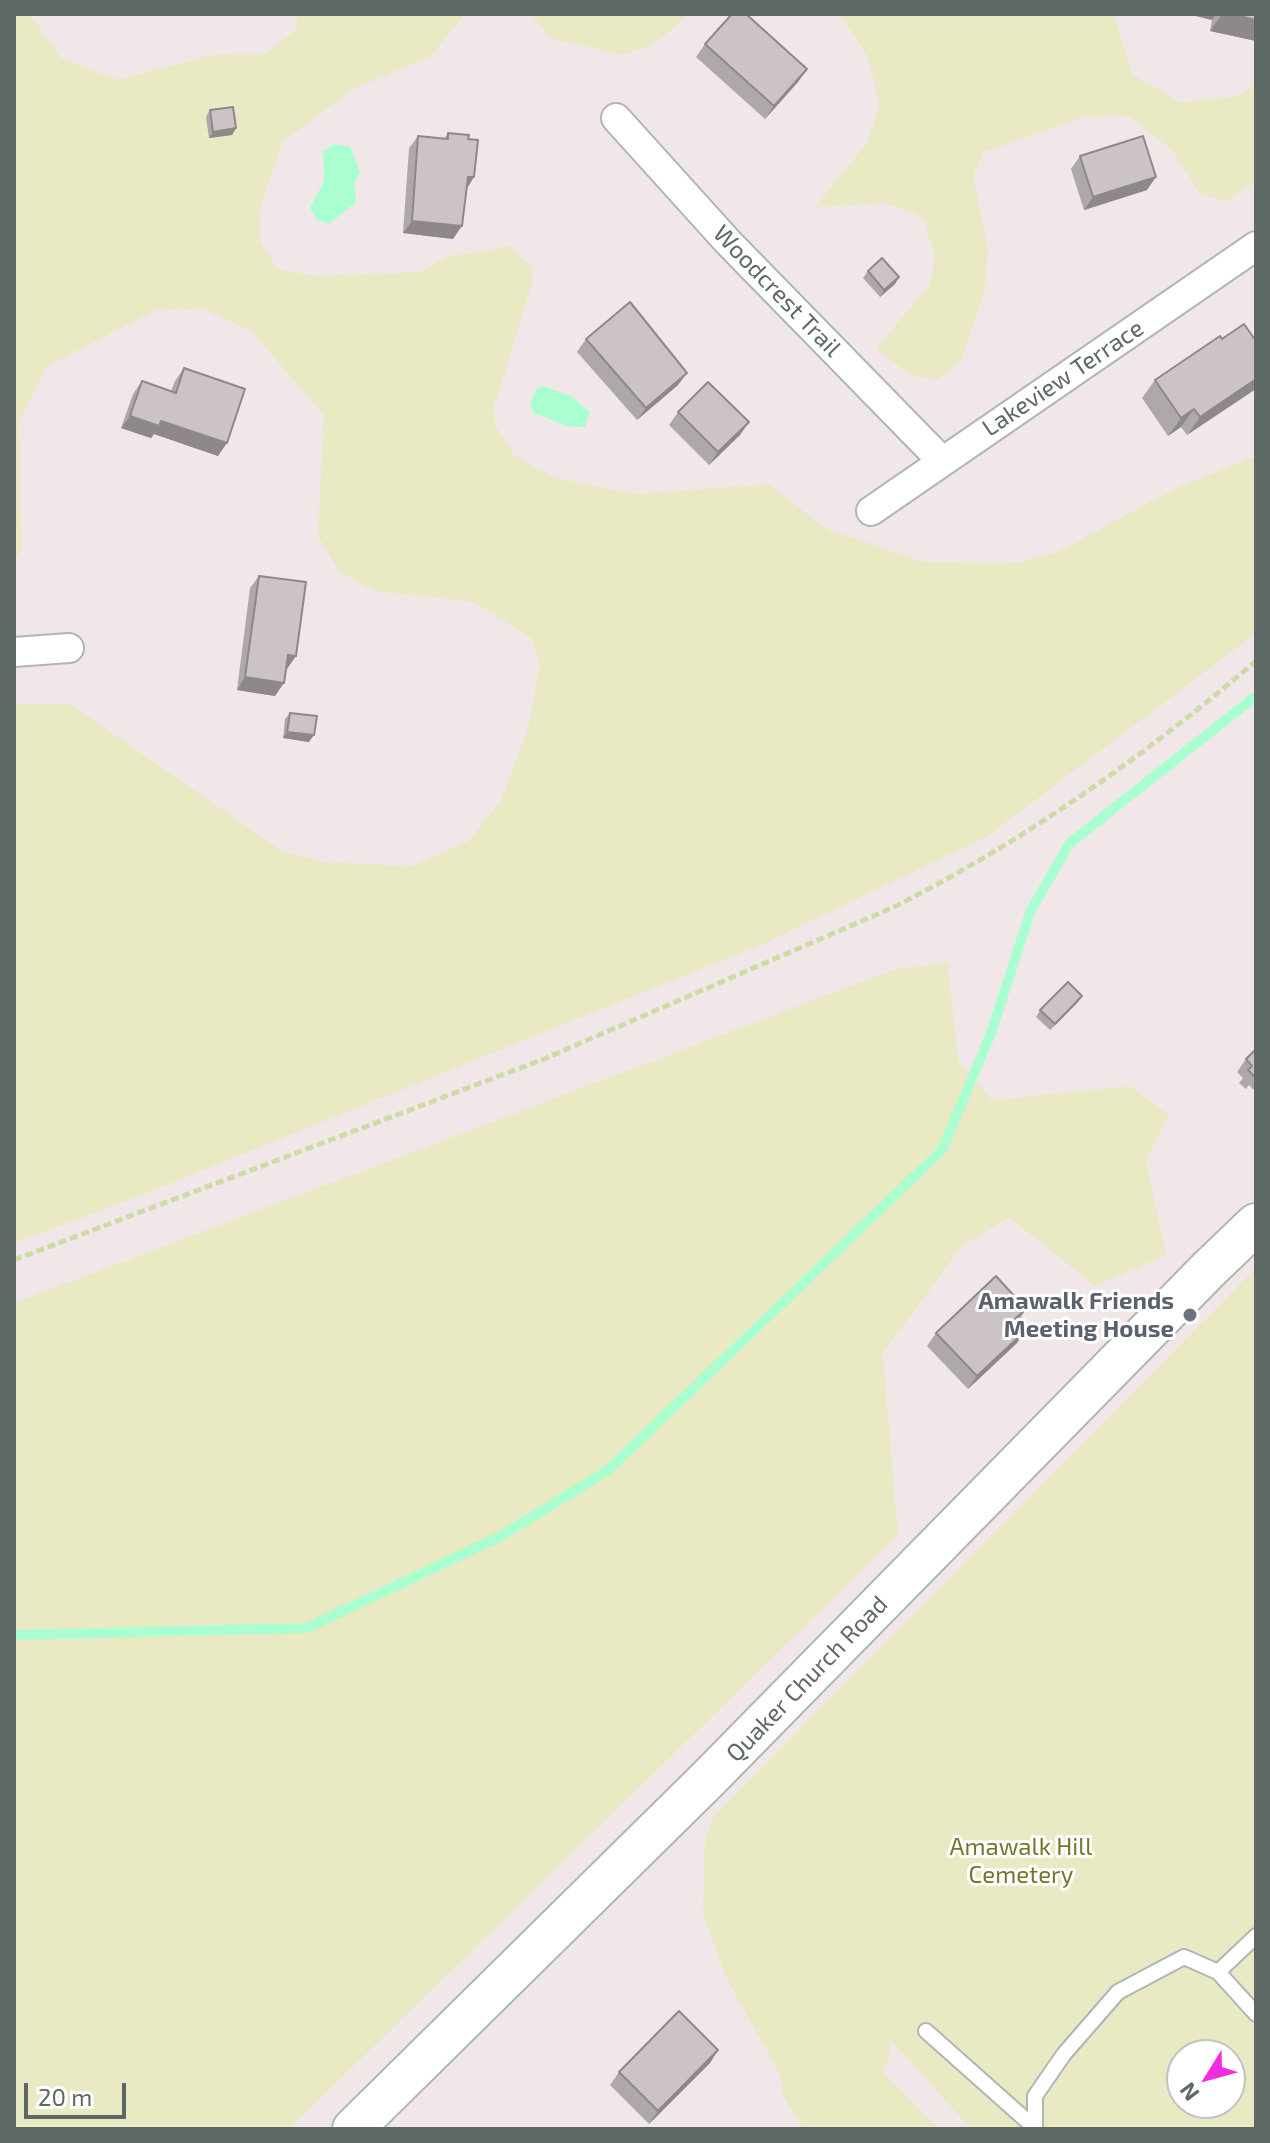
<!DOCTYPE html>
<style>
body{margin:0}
#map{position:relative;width:1270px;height:2143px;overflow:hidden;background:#f1e7e9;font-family:"Exo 2",sans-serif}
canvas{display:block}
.frame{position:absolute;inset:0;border:16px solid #5e6864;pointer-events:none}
.north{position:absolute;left:1166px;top:2039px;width:80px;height:80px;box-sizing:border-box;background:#fff;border:2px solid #bfc3c1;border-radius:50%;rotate:233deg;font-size:22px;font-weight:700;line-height:32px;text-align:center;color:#5e6864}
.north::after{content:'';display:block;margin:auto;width:28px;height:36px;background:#f22ce1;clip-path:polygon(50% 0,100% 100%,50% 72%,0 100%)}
.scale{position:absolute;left:24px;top:2083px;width:102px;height:36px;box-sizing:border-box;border:4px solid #5e6864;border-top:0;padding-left:10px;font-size:24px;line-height:28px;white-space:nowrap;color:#5e6864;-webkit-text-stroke:6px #fff;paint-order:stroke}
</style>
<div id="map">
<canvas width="1270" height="2143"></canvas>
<div class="frame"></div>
<div class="north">N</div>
<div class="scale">20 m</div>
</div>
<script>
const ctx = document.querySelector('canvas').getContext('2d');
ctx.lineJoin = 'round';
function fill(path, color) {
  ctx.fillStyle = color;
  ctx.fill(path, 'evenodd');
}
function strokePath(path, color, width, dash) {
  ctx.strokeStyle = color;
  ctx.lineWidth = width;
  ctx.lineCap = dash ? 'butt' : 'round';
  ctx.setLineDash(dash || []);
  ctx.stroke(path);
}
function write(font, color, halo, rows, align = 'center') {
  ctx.font = font + ' "Exo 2",sans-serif';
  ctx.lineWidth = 6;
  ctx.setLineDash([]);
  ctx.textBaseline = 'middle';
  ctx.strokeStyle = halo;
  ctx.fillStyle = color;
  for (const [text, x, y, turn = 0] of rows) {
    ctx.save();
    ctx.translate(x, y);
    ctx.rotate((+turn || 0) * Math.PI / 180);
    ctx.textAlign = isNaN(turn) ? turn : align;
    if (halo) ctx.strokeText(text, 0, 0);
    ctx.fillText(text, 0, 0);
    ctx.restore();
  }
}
fill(new Path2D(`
 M14 14H30L61 58 118 80 211 55 265 54 298 28 296 14H465L430 57 355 88 283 141 259 212 260 241 277 269 314 276 421 272 446 257 509 246 533 268 532 282 493 411 496 427 515 456 556 478 633 494 769 484 826 529 924 562 1017 563 1060 551 1170 491 1256 456V633L988 836 765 943 129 1200 14 1243V704H70L282 851 324 862 412 866 469 841 501 800 528 730 540 664 531 638 474 602 376 591 339 572 318 535 324 415 252 332 202 308 154 311 47 366 19 422 21 549 14 561Z
 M531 14H689L652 46 622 55 551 38Z
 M834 14H1114L1132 74 1180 102 1238 96 1256 84V182L1226 201 1200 194 1172 150 1128 116 1083 117 984 152 973 175 988 249 984 292 961 361 937 379 910 375 876 349 930 284 935 257 924 218 886 203 815 207 867 143 880 105 868 57 844 20Z
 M947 962 958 1060 992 1100 1129 1086 1169 1115 1146 1161 1166 1255 1095 1286 1009 1217 962 1246 883 1353 898 1535 289 2129H14V1303L896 969Z
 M1256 1268V2129H971L891 2040 889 2058 883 2072 939 2129H803L784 2098 779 2073 726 1977 703 1914 705 1839 714 1816ZM1182 2055H1230V2103H1182Z`), '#e9e9c3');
fill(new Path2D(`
 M334 144 350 147 360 172 354 184 356 202 329 224 317 220 310 208 324 181 323 152Z
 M543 386 571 396 590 412 585 427H570L534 413 530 405 536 389Z`), '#a9ffcf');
strokePath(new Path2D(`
 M14 1635 307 1628 501 1536 607 1471 942 1150 991 1033 1031 910 1070 843 1256 696`), '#a9ffcf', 10);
const lane = new Path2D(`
 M1256 1936 1218 1972 1256 2014
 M926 2031 1035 2128
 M1035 2129V2096L1064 2054 1118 1992 1184 1957 1218 1972`);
const street = new Path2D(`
 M616 118 728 242 942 461
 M871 511 1256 246
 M14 652 69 648`);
const secondary = new Path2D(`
 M353 2129 708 1779 1209 1269 1256 1224`);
strokePath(lane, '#afb7b5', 18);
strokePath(street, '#afb7b5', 32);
strokePath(secondary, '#aeb8b4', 44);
strokePath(new Path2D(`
 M14 1260 544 1059 894 907C1024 841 1145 756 1256 661`), '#cddca5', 5, [8, 4]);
strokePath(lane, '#fff', 14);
strokePath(street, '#fff', 28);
strokePath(secondary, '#fff', 40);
fill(new Path2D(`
 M1188 14H1256V41L1210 31 1212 20Z
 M705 44 807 69 798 82 765 119 696 57Z
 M210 110 236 128 232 135 209 138 206 117Z
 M448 133 466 189 453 239 403 233 409 148 418 136 444 139Z
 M1080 156 1147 190 1084 210 1071 169Z
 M868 271 899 277 895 284 880 297 863 278Z
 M586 339 678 385 637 420 577 352Z
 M1222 339 1256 341 1187 435 1181 427 1168 436 1142 398 1155 380Z
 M184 368 218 456 154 434 151 438 121 428 133 394 142 381 171 391 175 381Z
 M678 412 740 435 709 465 669 425Z
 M259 576 296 656 286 669 275 696 237 690 250 588Z
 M290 713 309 742 283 738 285 719Z
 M1078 1002 1050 1030 1036 1017 1040 1010Z
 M1256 1049V1092L1249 1085 1246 1089 1239 1083 1243 1078 1237 1072 1246 1059Z
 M1026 1309 1018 1322 1017 1343 968 1389 927 1346 936 1333Z
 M718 2050 710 2063 649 2124 610 2085 619 2072Z`), '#afa8aa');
fill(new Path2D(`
 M1188 14H1216L1212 20Z
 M1222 14H1231L1256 20V41L1210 31Z
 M807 69 798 82 765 119 774 106Z
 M236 128 232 135 209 138 213 132Z
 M468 177H474L466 190Z
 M1156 177 1147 190 1084 210 1093 197Z
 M412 221 462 226 453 239 403 233Z
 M899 277 895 284 880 297 884 290Z
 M687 373 678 385 637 420 646 408Z
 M1256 379V389L1187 435 1200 417Z
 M1194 409 1181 427 1168 436 1181 418Z
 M130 416 161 421 227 443 218 456 154 434 151 438 121 428Z
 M749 422 740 435 709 465 718 452Z
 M288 655 296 656 287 669 280 667Z
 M245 677 284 683 275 696 237 690Z
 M287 732 314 735 309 742 283 738Z
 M1082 996 1078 1002 1050 1030 1055 1024Z
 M1026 1330 1017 1343 968 1389 977 1376Z
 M718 2050 710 2063 649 2124 658 2111Z`), '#8f888b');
const building = new Path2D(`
 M732 14H746L807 69 774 106 705 44Z
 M1231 14H1256V20Z
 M233 107 236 128 213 132 210 110Z
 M448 133 469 135 468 139 478 140 474 177H468L462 226 412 221 418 136 448 139Z
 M1143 136 1156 177 1093 197 1080 156Z
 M882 258 899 277 884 290 868 271Z
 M630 302 687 373 646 408 586 339Z
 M1244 324 1256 341V379L1200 417 1194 409 1181 418 1155 380 1220 336 1222 339Z
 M184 368 245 389 227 443 161 421 159 426 130 416 142 381 176 393Z
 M708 382 749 422 718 452 678 412Z
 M259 576 306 582 296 656 288 655 284 683 245 677Z
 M290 713 317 716 314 735 287 732Z
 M1068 982 1082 996 1055 1024 1040 1010Z
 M1256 1049V1075L1254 1076 1248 1070 1252 1066 1246 1059Z
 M996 1276 1026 1309 1015 1319 1026 1330 977 1376 936 1333Z
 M679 2011 718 2050 658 2111 619 2072Z`);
fill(building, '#ccc3c6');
strokePath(building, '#8f888b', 2);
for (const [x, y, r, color] of [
 [1190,1315,8,"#6b7280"]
]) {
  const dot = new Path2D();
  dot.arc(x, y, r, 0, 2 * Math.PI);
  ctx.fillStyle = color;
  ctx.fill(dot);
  strokePath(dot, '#fff', 3);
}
write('24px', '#5e6864', '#fff', [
 ["Woodcrest Trail",777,291,46],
 ["Lakeview Terrace",1063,378,-34],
 ["Quaker Church Road",807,1679,-46]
]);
write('bold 24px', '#5b616d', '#fff', [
 ["Amawalk Friends",1174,1301],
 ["Meeting House",1174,1329]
], 'right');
write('24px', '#73772d', '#fff', [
 ["Amawalk Hill",1021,1847],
 ["Cemetery",1021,1875]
]);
</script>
